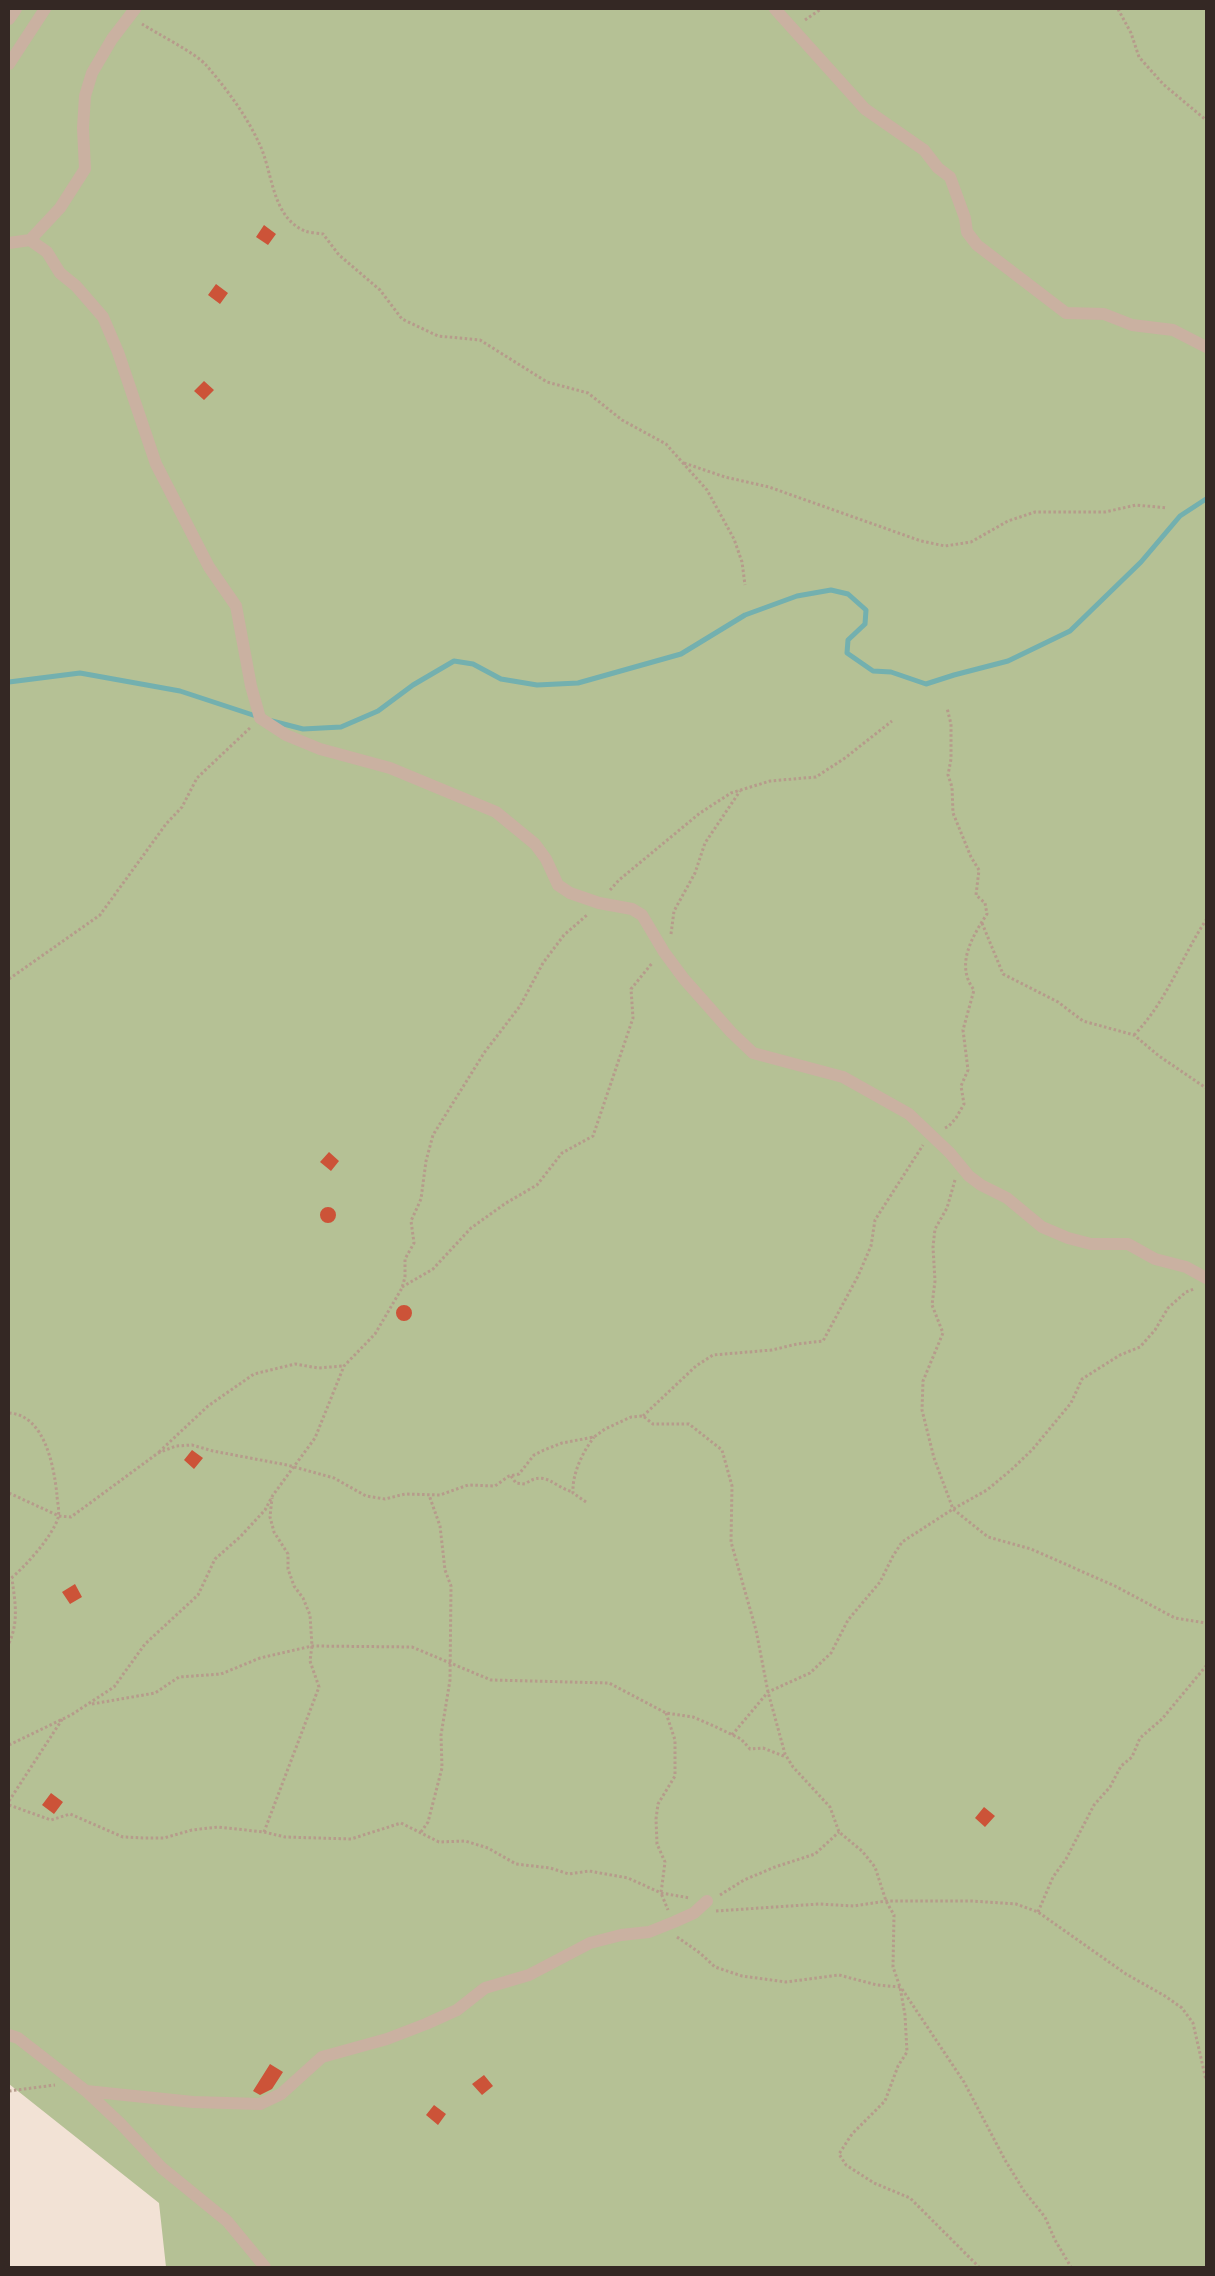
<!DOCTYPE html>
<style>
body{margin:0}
#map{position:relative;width:1215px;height:2276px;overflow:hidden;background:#f2e2d5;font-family:Commissioner,sans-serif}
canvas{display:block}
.frame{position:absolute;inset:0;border:10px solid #342824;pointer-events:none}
</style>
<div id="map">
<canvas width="1215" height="2276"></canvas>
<div class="frame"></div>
</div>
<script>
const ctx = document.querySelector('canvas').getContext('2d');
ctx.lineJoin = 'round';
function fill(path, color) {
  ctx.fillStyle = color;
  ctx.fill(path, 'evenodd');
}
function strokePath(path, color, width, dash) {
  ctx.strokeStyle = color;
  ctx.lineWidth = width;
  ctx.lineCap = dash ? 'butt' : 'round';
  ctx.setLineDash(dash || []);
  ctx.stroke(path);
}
fill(new Path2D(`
 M9 9H1206V2267H166L159 2203 9 2084Z`), '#b5c195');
strokePath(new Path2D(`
 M9 682 80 673 180 691 259 717
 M272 721 303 729 341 727 378 711 413 685 454 661 473 664 501 679 537 685 578 683 681 654 745 615 797 596 831 590 848 594 866 610 865 624 848 640 847 653 873 671 891 672 926 684 954 675 1008 661 1070 631 1141 562 1180 516 1206 499`), '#73b0af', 5);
fill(new Path2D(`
 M264 225 276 234 268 245 256 237Z
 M216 284 228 293 220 304 208 295Z
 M204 381 214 390 204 400 194 391Z
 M329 1152 339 1161 331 1171 320 1162Z
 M320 1215a8 8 0 1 1 16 0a8 8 0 1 1-16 0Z
 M396 1313a8 8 0 1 1 16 0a8 8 0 1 1-16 0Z
 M192 1450 203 1458 194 1469 184 1460Z
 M75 1584 82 1597 70 1604 62 1592Z
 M51 1793 63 1802 54 1814 42 1805Z
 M984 1807 995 1816 985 1827 975 1818Z
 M270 2064 283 2072 272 2089 260 2095 253 2091Z
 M484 2075 493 2086 482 2095 472 2084Z
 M434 2105 446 2114 438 2125 426 2115Z`), '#cc5338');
strokePath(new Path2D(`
 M1118 9 1131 33 1139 57 1163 84 1206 120
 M805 20 821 9
 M142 24C156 33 197 54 206 65 226 88 246 115 259 143 273 171 271 217 305 231 310 233 318 233 323 234L339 255 380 290 402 319 438 336 480 340 547 382 588 393 622 420 666 444 707 490 734 539 742 562 745 585
 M684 463 725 477 769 487 921 541 945 546 971 542 1008 521 1035 512H1105L1136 505 1167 508
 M610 890 619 880 700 813 731 793 770 781 816 777 845 758 892 721
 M982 923 1003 974 1058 1002 1083 1021 1134 1035 1159 1056 1206 1088
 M671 934 674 911 695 873 705 843 740 791
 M9 979 100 915 166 824 182 807 197 778 251 727
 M1134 1035C1167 1001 1181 958 1206 920
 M945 1128 949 1126 956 1118 964 1104 961 1086 968 1070 963 1030 974 990C955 965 972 937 987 914L985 903 976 895 979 870 971 857 953 813 952 787 948 775 951 759V724L947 708
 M955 1180 947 1208 935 1229 933 1247 935 1281 932 1305 943 1333 923 1381 922 1410 934 1458 953 1509 988 1537 1031 1549 1115 1586 1175 1618 1206 1623
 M402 1287 433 1269 471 1228 506 1203 537 1185 562 1153 593 1136 633 1018 631 989 653 962
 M9 1413C45 1415 54 1467 57 1495 57 1501 60 1511 58 1518 52 1537 25 1567 9 1580
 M643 1416 696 1366 713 1355 772 1350 797 1344 823 1341 858 1276 871 1246 875 1220 923 1145
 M159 1452 208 1406 254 1374 295 1364 318 1368 343 1366
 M511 1476 516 1483 525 1484C546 1469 553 1487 573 1492
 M9 1493 59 1516 71 1517 158 1453 176 1446 192 1445 213 1451 287 1465 334 1478 366 1496 385 1499 405 1494 440 1495 468 1485 495 1486 509 1476 519 1474 534 1455 544 1450 562 1443 594 1437 605 1429 631 1417 643 1416 653 1424H689L722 1450 732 1486 731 1542 756 1630 768 1692 785 1754 793 1767 830 1807 839 1832 862 1851 875 1867 886 1901 894 1915 893 1967 900 1987 905 2015 907 2052 898 2066 885 2101 852 2134 839 2154 846 2165 874 2183 910 2198 979 2267
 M586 1502 573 1493C572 1473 583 1452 594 1437
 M9 1643C19 1622 15 1601 12 1579
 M92 1704 155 1693 179 1677 221 1674 260 1658 312 1646 412 1647 491 1680 609 1683 666 1713 693 1717 714 1726 741 1739 750 1749 763 1748 786 1757
 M666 1713 675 1740V1776L658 1804 656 1819 657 1844 665 1862 661 1893 668 1910
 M732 1735 768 1692 810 1673 831 1653 848 1620 880 1582 893 1556 902 1542 953 1509 987 1490 1011 1470 1032 1450 1071 1403 1082 1379 1120 1355 1140 1347 1155 1330 1168 1308 1186 1292 1194 1289
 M9 1745 71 1715 114 1687 145 1644 198 1595 215 1559 240 1537 265 1510 273 1495 315 1438 344 1366 375 1334 402 1288 405 1277V1259L414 1243 411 1221 421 1199 426 1161 433 1135 484 1053 520 1006 543 963 564 935 587 915
 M9 1801 63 1718
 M9 1805 51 1820 70 1814 123 1837 145 1838H164L192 1830 218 1827 264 1832 285 1837 351 1839 401 1823 439 1842 465 1841 488 1848 516 1864 550 1868 569 1874 589 1871 628 1878 661 1893 690 1898
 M264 1832 319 1687 310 1661 312 1646 310 1615 303 1598 294 1586 288 1569V1554L274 1532 270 1517 272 1498
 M421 1832 428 1822 442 1768 441 1735 450 1680 451 1586 445 1570 440 1526 429 1495
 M720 1895 744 1880 775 1867 815 1854 839 1832
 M716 1911 819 1904 854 1906 886 1901H972L1016 1904 1038 1912 1126 1974 1165 1996 1182 2008 1193 2023 1206 2080
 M1038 1912 1053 1877 1066 1859 1094 1805 1110 1787 1121 1766 1132 1757 1140 1738 1162 1719 1206 1666
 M677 1937 700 1953 715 1967 742 1976 786 1982 839 1975 877 1985 900 1987
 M902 1989 964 2082 1005 2160 1024 2191 1045 2217 1055 2240 1071 2267
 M9 2091 55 2085`), '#b69b8b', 3, [2.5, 2.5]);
strokePath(new Path2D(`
 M775 9 865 109 924 150 938 168 950 177 965 218 967 232 977 245 1066 313 1104 314 1132 325 1173 330 1206 347
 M9 19 16 9
 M9 64 45 9
 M30 240 47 252 60 273 76 286 103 317 118 352 156 464 209 567 236 606 251 686 260 718 286 735 320 749 390 768 496 812 535 844 546 859 558 885 570 893 599 903 632 909 642 915 664 952 684 979 731 1032 753 1053 843 1077 909 1114 950 1153 969 1176 981 1185 1007 1198 1042 1227 1068 1238 1091 1244H1128L1155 1259 1186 1267 1206 1278
 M9 243 30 240 60 208 85 169 83 128 85 96 92 73 112 39 135 9
 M9 2035 18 2038 86 2091 120 2123 162 2168 227 2221 265 2267
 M86 2091 193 2102 260 2104 281 2094 322 2057 387 2039 426 2024 457 2010 485 1988 529 1975 590 1943 621 1935 649 1932 674 1922 694 1913 707 1901`), '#cab1a1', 12);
</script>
